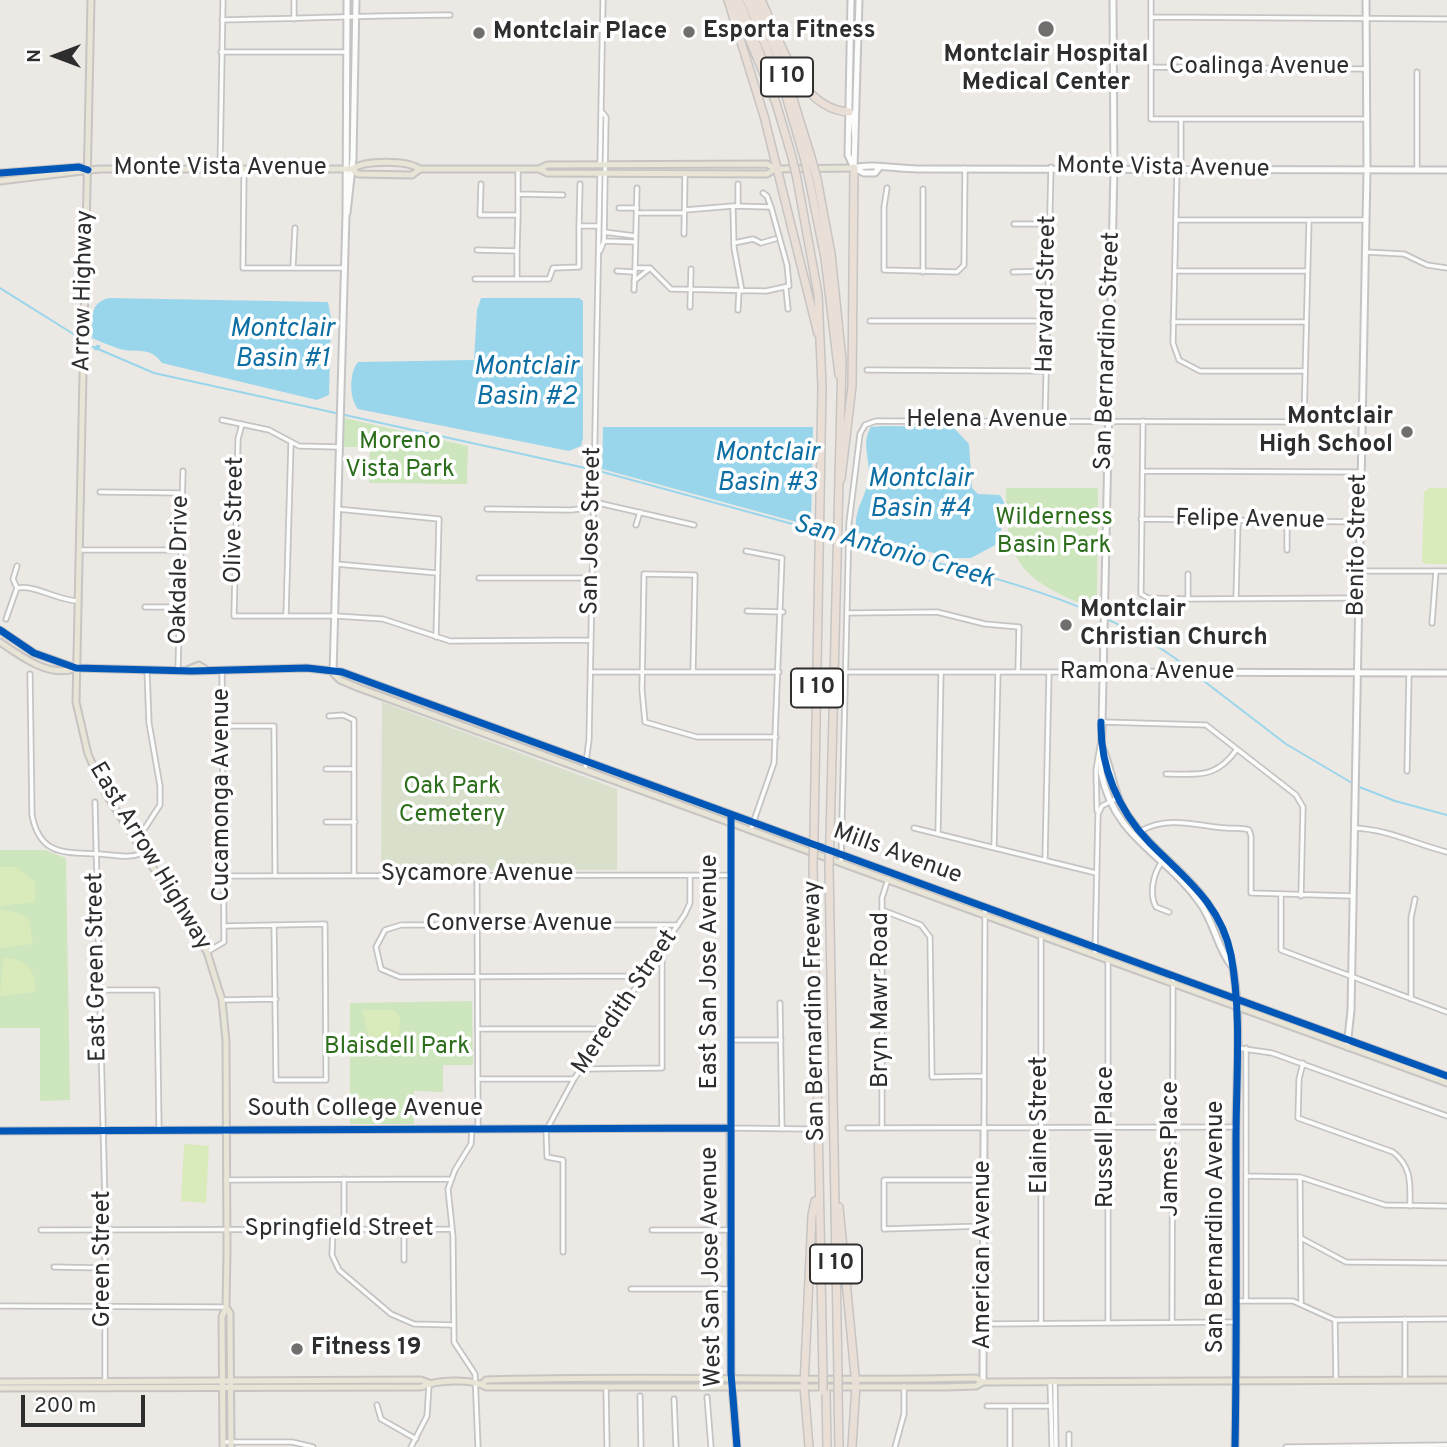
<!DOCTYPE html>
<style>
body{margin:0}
#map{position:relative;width:1447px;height:1447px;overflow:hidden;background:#ece8e4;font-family:Overpass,sans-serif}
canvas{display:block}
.north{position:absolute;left:21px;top:21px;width:70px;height:70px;-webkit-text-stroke:5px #fff;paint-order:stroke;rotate:270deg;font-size:19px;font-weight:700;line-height:28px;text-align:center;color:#2e2e2e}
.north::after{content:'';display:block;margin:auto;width:24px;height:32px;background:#2e2e2e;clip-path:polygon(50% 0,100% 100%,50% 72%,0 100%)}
.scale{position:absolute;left:21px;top:1395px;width:124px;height:32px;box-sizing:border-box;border:4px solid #2e2e2e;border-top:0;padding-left:9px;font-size:21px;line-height:24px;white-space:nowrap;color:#2e2e2e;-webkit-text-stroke:5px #fff;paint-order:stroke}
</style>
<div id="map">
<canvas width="1447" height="1447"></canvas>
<div class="north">N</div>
<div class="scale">200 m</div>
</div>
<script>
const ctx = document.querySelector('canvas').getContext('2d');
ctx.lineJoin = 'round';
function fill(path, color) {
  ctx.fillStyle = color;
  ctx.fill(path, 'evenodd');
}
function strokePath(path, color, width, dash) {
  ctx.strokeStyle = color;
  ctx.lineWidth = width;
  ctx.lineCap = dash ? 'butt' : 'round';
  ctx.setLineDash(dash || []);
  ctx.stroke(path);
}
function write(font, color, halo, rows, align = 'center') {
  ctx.font = font + ' Overpass,sans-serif';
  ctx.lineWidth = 7;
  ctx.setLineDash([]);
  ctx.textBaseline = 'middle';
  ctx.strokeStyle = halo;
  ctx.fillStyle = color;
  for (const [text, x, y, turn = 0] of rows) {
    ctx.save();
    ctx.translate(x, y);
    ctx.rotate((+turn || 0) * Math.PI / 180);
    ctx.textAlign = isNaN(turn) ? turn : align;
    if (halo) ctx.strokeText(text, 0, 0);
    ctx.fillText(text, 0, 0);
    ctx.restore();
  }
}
fill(new Path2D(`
 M344 418 468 446 467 484 369 483 370 447H343Z
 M1006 488H1098L1097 611C1024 579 1005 569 1006 488Z
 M0 850H45L66 858 70 1100 40 1101V1028H0Z
 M472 1001 473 1065H443V1092L414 1091V1124H350V1003Z`), '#cee6be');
fill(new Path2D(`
 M382 702 617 789V870H381Z`), '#d8e0cc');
fill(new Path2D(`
 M1429 488H1447V564H1426L1422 561 1424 492Z
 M0 867H16L35 882V902L0 906Z
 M0 909 22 914 29 920 33 944 0 948Z
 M3 957C28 961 34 966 36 992L0 996Z
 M362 1010H394L400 1017 398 1047 369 1038Z
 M184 1144 209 1146 206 1203 181 1201Z`), '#d9eabb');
fill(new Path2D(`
 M109 298 328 302 331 318 329 395 317 400 162 363C149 345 137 354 120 349 111 346 101 342 92 338 93 319 88 303 109 298Z
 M481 298H579L583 301V438L581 446 569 451 358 409C349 398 349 373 358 362L474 360 477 310Z
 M884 426 953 427 969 444 972 488 978 494 1000 495 1005 504 999 543 971 558H953L858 533C850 514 868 495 869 476 870 459 861 442 871 427Z
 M603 427H813L811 526 602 469Z`), '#99d6ec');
strokePath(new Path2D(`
 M0 288 75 335
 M91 346 154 373 599 471 818 531
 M823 533 835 536
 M840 537C958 571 1094 592 1192 671
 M1196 675 1286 744 1352 783
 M1357 786 1395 801 1447 815`), '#99d6ec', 2);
strokePath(new Path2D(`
 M96 348 98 347`), '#99d6ec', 4.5);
const street = new Path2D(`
 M294 0V19
 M1151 0V119H1366
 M1152 17 1447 19
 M222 20C298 19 374 15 450 15
 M221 52H347
 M1151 67 1366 69
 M600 165 603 0
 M220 169 223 0
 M244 169 243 268H344
 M1177 170 1173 343 1179 360 1200 371H1305
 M1181 170V120
 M1417 170V72
 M481 184 480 215H518V170
 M580 184 579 226H598
 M738 184V206
 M637 188 635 268H650
 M887 188 884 207V270L957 272 964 265 965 168
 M923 189V272
 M763 193 767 196 771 207
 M518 194 563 195
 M733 207 734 248 742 291
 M619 208H637
 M637 213H684
 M1176 220H1365
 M1014 224H1050
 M604 232 635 236
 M684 234 685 174
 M604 241 635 242
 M734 243 753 239 761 243 775 239
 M477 250 517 251 518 215
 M600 251 604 241 606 117 603 113
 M1365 252 1404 254 1427 265 1447 268
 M293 267 295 228
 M650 268 671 289 766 291 789 286 787 265 771 207 733 206 685 210
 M617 271 634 272
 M1175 271H1306
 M1013 272 1050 271
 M475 279H517V251
 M517 279H549L553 268 579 267V226
 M634 281 649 269
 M786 289 788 309
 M634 290 635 268
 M690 307 691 269
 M738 310 739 291
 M870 321H1048
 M1173 322H1306
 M867 370 1046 371
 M222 420 269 430 299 446 339 447
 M1045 420 1051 167
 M1143 421 1141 594 1148 598 1188 599 1358 598
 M1304 421 1309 220
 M242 424 238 439 234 616H336L383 619 450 641 591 640
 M1143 471 1361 472
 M100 492 182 493
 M594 502 694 525
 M337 509 439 519 436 637
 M487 509 571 510 594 507
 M1141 519 1359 522
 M636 525 640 512
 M79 550H181
 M1287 550V521
 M746 551 782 558 774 763 751 829
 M336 564 437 573
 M1360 571H1447
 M479 578H592
 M17 588C36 585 57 600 77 601
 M1188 599V574
 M1236 599 1238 521
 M145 607H180
 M747 611 783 612
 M848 613 937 612 985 624 1019 627 1018 672
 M286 615 291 443
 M6 619 17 588 13 579 17 566
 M1432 623 1436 571
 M178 669 183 471
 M590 672H779
 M693 672 695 575 644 574 642 690 645 722 697 737H776
 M847 672H1102
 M30 674 32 815C40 857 66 852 100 854 115 855 128 859 143 853
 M329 716 343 715 354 720V875
 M1103 722 1206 725 1296 795 1303 807 1301 896
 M223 726H274L275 875
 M326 769H354
 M585 769 589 740 600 173
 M1407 771 1409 674
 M1166 774C1199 774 1216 779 1237 749
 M95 802 105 1204V1381
 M1097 811 1096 770 1100 746
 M731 816 730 1128 806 1129
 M326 822H355
 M145 828 160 805V786L149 723 147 671
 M914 828 1096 873
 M1354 828C1387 829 1415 844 1447 852
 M1141 831C1167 815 1198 826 1226 828 1234 829 1241 827 1249 830L1251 836V893L1352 896
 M938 833 941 672
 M994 847 998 672
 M1045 860 1049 673
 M841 862 849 523 860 434 865 425 876 421 1361 422
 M1161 863C1153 875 1149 894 1156 907L1169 912
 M477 875 478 1129
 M223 876 730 875
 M1281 896V950L1447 1012
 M882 910 921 925 930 937 932 1077 984 1076
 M224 926 325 924 326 1080H276L274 925
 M207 952 224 942 222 670
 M1095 954 1098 814 1102 806 1117 798
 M644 976 400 977 381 969 376 947 385 930 401 925H678
 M98 990H157L159 1130
 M1411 999V918L1415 899
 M222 1000 276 999
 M780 1003 782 1129
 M478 1029H608
 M730 1040H781
 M1237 1048 1272 1053 1447 1116
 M1303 1063 1299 1079 1298 1118 1393 1152C1412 1167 1410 1183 1410 1206
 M584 1069 662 1068V952
 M478 1079H574
 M848 1128 1236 1127
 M882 1128V898L888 879
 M984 1128 985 908
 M472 1129 471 1144 455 1170 448 1189 453 1237 454 1342 475 1374 478 1447
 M546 1129 547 1157 563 1160V1252
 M547 1129 574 1079 685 914 690 903V875
 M1246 1176 1300 1177 1385 1205 1447 1206
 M1300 1177 1301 1303
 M226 1180 451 1179
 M984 1226 884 1229V1180H984
 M344 1229V1179
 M41 1230 452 1229
 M333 1230 332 1255 339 1270 391 1314 414 1324 453 1325
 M404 1230V1260
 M652 1230H730
 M1301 1238 1346 1262 1447 1263
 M54 1267 104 1268
 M631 1289H731
 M1236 1301H1293L1335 1320 1447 1319
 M1246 1301V1048
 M0 1306 225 1307
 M1405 1319V1380
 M1335 1320 1336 1380
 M1108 1322V960
 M1172 1322 1173 975
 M1041 1323V936
 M984 1324 1236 1322
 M1050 1381 1052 1447
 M1055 1381 1056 1447
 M606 1387 607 1447
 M640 1396 641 1447
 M707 1397 711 1447
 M674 1399 676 1447
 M377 1405 381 1419 416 1439
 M987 1406H1050
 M1069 1434V1447
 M223 1442H292L313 1447
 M411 1447 427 1416 429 1385
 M895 1447 904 1414V1386
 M1010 1447V1406
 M1286 1447 1447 1445`);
const secondary = new Path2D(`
 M851 0 848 155 854 168
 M1113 0 1114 168 1101 772C1114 839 1166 854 1200 903 1214 922 1217 947 1231 965
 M849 112 853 114 855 140
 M854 168C870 163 898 169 917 169L1447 170
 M854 168 859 0
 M854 168 864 173H875L879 168
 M347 213 353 159 356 0
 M1102 672 1447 673
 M333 673 346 215 347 0
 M1102 747C1112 768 1112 791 1125 811 1156 860 1201 876 1224 934 1245 990 1236 1069 1236 1129 1235 1235 1237 1341 1235 1447
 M1347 1047 1351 1010 1367 170 1366 0
 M0 1131 730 1128 731 1373 737 1447
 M983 1382 984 1128`);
const primary = new Path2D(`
 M91 0 76 702 88 754 106 794 207 952 222 1000 226 1041 227 1253 226 1307 222 1317 223 1447
 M352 169 358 174 412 175 420 169
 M539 169 547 173 767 174 775 169
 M0 173 79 167 88 170
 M0 181 99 169H352C366 160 406 160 420 169H539L547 165 767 164 775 169 854 168
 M0 630 34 653 76 668 192 671 307 668 342 672 1447 1076
 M0 642C20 656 51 679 76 668
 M189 669 199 665 207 670
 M333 673 340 680 359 688 1447 1083
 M226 1307 230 1313 231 1447
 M0 1382 421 1380 429 1383
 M482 1384 486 1380C650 1375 813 1382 976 1378L983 1382
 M0 1388 421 1387C436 1380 472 1378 486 1387H945L976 1386 983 1382 1447 1380`);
const highway = new Path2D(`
 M728 0 764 116 818 334
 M733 0 776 103 792 157
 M739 0 761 56
 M747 0 786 96 804 157
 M754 0 785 73 811 157
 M761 0C780 39 798 109 849 112
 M797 179 818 294 822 386 814 835
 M809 179 825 258 839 375
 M817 179 831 254 842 360 830 837
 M841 479 852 386 854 168
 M813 864 823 1376
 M829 867 838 1375
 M839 1207 856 1386 852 1447
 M838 1390 839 1447
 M826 1391 827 1447
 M809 1447 804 1386 812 1215 815 1201`);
strokePath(street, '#c5c4c5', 7);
strokePath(secondary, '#c5c4c5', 9);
strokePath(primary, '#c6c5c4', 9);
strokePath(highway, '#c6c5c4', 10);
strokePath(street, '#fcfcfb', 3.5);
strokePath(secondary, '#fcfcfb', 5);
strokePath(primary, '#e8e4d6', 5);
strokePath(highway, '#eadfd6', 7);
const highwayBridge = new Path2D(`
 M792 157 797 179
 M804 157 809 179
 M811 157 817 179
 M813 864 814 835
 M829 867 830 837
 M838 1375V1390
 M823 1376V1391`);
strokePath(highwayBridge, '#c6c5c4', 10, []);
strokePath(highwayBridge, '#eadfd6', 7);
strokePath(new Path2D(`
 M0 173 79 167 88 170
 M0 630 34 653 76 668 192 671 307 668 342 672 1447 1076
 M1101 722C1100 766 1118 810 1149 842 1183 877 1221 903 1231 955 1242 1015 1236 1079 1236 1140 1236 1242 1237 1345 1235 1447
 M731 816V1373L737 1447
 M0 1131 730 1128`), '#0057b8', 7);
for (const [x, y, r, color] of [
 [1046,29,9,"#706f6e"],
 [689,32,7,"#706f6e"],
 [479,33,7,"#706f6e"],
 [1407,432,7,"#706f6e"],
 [1066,625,7,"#706f6e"],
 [297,1349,7,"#706f6e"]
]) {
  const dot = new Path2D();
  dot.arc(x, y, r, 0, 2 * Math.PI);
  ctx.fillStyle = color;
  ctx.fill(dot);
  strokePath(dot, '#fff', 2.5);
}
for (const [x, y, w] of [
 [787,77,52],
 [817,688,52],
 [836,1264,52]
]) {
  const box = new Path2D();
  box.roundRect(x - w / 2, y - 19.5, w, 39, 5);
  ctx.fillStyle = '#fff';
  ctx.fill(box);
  strokePath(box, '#2e2e2e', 2);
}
write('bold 23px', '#2e2e2e', null, [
 ["I 10",787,77],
 ["I 10",817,688],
 ["I 10",836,1264]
]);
write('bold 24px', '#2e2e2e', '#fff', [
 ["Esporta Fitness",703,32],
 ["Montclair Place",493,33],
 ["Montclair Hospital",1046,56,"center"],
 ["Medical Center",1046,84,"center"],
 ["Montclair",1393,418,"right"],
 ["High School",1393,446,"right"],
 ["Montclair",1080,611],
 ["Christian Church",1080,639],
 ["Fitness 19",311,1349]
], 'left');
write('24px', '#2e2e2e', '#fff', [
 ["Coalinga Avenue",1259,68],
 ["Monte Vista Avenue",220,169],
 ["Monte Vista Avenue",1163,169,1],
 ["Arrow Highway",85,291,-89],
 ["Harvard Street",1048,294,-89],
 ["San Bernardino Street",1109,351,-88],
 ["Helena Avenue",987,421],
 ["Olive Street",236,520,-89],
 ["Felipe Avenue",1250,521,1],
 ["San Jose Street",593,531,-89],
 ["Benito Street",1359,545,-89],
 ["Oakdale Drive",181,570,-89],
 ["Ramona Avenue",1147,673],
 ["Cucamonga Avenue",223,795,-90],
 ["Mills Avenue",897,855,20],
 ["East Arrow Highway",149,857,59],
 ["Sycamore Avenue",477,875],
 ["Converse Avenue",519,925],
 ["East Green Street",98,967,-91],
 ["East San Jose Avenue",711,972,-90],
 ["Bryn Mawr Road",882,1000,-90],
 ["Meredith Street",626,1003,-56],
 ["San Bernardino Freeway",816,1011,-91],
 ["South College Avenue",365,1110],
 ["Elaine Street",1041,1125,-90],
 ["Russell Place",1107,1137,-90],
 ["James Place",1172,1149,-90],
 ["San Bernardino Avenue",1217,1227,-90],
 ["Springfield Street",339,1230],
 ["American Avenue",984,1255,-90],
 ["Green Street",104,1259,-90],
 ["West San Jose Avenue",713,1267,-91]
]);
write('24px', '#2c6e1b', '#fff', [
 ["Moreno",400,443],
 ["Vista Park",400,471],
 ["Wilderness",1054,519],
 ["Basin Park",1054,547],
 ["Oak Park",452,788],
 ["Cemetery",452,816],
 ["Blaisdell Park",397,1048]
]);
write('italic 26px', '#0d6fa3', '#fff', [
 ["Montclair",282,331],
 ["Basin #1",282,361],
 ["Montclair",526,369],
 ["Basin #2",526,399],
 ["Montclair",767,455],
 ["Basin #3",767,485],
 ["Montclair",920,481],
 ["Basin #4",920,511],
 ["San Antonio Creek",893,553,16]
]);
</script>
